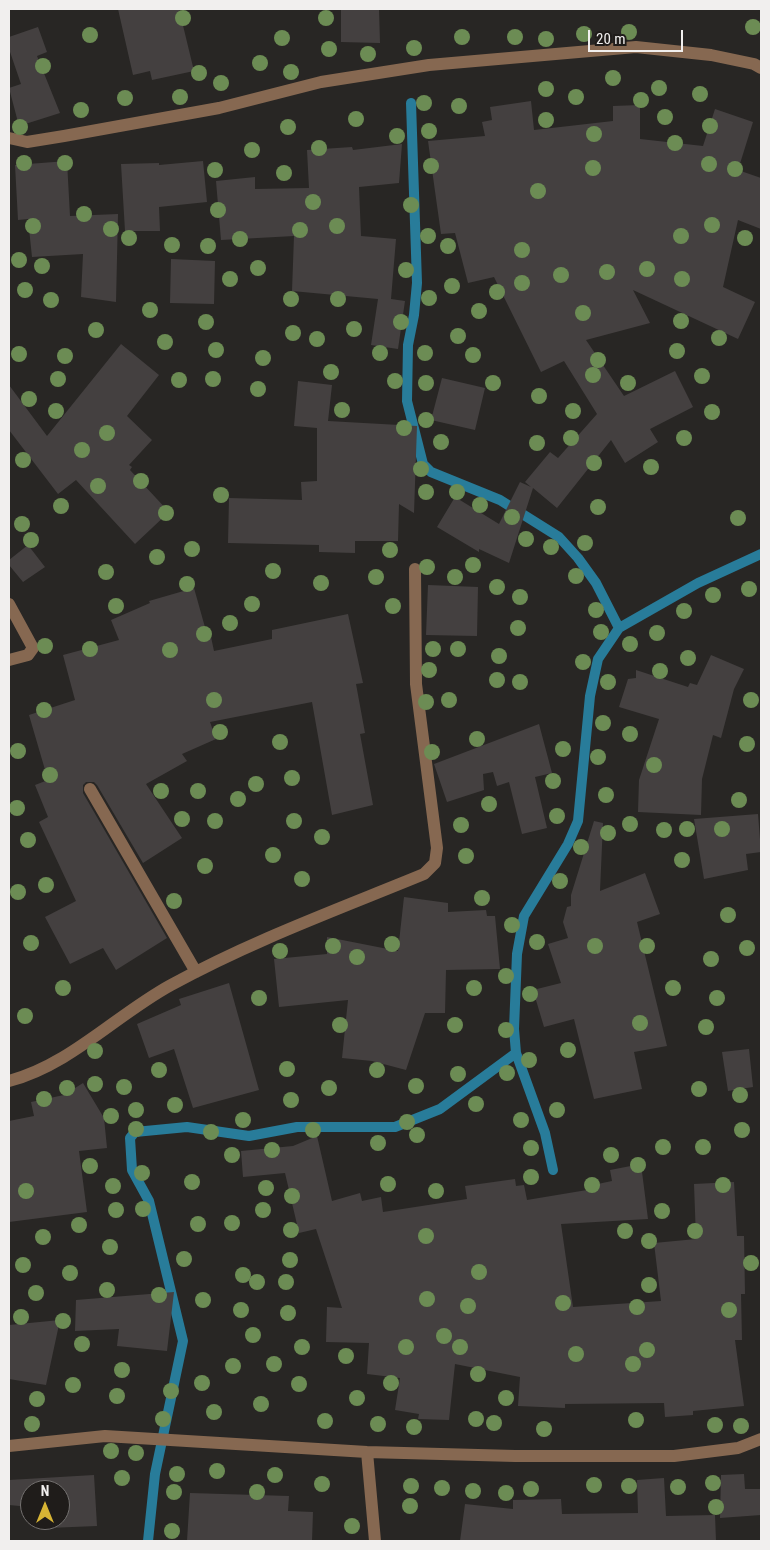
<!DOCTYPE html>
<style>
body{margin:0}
#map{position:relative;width:770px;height:1550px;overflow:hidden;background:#282624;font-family:"Roboto Condensed",sans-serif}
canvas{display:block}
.frame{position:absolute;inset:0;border:10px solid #f1efee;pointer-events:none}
.north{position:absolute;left:20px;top:1480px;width:50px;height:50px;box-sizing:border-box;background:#1f1c1a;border:1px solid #73706f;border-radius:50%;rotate:0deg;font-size:14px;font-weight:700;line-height:20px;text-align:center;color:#f1efee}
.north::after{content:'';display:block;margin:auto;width:18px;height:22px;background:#d7b434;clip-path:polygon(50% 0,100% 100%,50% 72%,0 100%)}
.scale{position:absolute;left:588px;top:30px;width:95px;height:22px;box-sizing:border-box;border:2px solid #f1efee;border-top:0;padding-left:6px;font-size:15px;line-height:18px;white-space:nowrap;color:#f1efee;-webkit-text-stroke:4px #1f1c1a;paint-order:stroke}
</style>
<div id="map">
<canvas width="770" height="1550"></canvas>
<div class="frame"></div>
<div class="north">N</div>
<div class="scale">20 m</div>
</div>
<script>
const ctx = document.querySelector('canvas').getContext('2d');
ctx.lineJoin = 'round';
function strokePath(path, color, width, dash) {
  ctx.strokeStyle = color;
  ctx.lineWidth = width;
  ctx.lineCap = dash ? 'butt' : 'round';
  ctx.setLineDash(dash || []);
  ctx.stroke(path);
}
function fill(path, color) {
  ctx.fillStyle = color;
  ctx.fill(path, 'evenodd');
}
strokePath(new Path2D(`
 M411 103 417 283 414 315 408 345 407 401 423 464 431 472 500 500 559 537 578 558 596 583 619 628
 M553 1170 545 1133 516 1053 514 1029 517 954 524 916 568 844 578 821 590 696 598 659 619 628 698 583 761 554
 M148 1541 155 1474 183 1341 149 1201 132 1170 130 1138 135 1132 187 1127 249 1136 297 1127H395L440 1109 516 1053`), '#287c9a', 10);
fill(new Path2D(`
 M118 9H179L194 71 152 80 150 71 133 75Z
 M341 9H379L380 43 341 42Z
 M38 27 47 52 37 56 60 113 19 126 9 88 21 84 9 49V37Z
 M531 101 534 130 613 121V106L640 105V139L703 146 715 109 753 122 738 170 761 178V229L738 220 723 287 755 302 738 339 633 290 650 323 586 340 624 396 675 371 693 407 650 429 658 442 625 463 611 440 557 508 533 488 509 563 479 549V552L437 527 455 497 499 524 520 482 531 487 525 482 550 452 558 458 597 414 564 361 541 372 494 277 468 283 455 233 441 234 428 141 485 136 482 122 492 120 490 107Z
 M402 144 399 183 359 187 361 236 396 239 391 299 405 301 398 349 371 345 378 299 292 291 294 236 221 240 216 181 255 177V189L309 188 307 150 352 147 353 150Z
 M67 161 70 216 118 214 116 302 81 297 83 254 32 257 28 219 18 220 15 165Z
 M203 161 207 202 159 207 160 231H125L121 164 159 163V165Z
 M171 259 215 261 214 304 170 303Z
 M121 344 159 375 127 416 152 440 129 465 132 467 130 470 169 512 135 544 76 480 58 494 9 430V385L47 436Z
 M442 378 485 388 475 430 431 420Z
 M298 381 332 385 328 421 417 426 414 513 399 504 398 541H355V553L319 552V545L228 543 229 498 302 500 301 482 317 481V428L294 426Z
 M28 545 45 567 23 582 9 565V560Z
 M428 585 478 587 477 636 426 635Z
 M194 588 208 638 211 637 214 651 272 639V630L348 614 363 683 356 684 365 733 360 734 373 805 332 815 312 702 210 722 216 739 182 754 187 761 146 784 182 838 143 863 97 785 94 782H86L83 785V793L167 938 116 970 103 948 70 964 45 917 76 901 39 822 48 817 35 785 48 780 29 715 75 700 63 655 119 640 111 620 150 603 149 601Z
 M711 655 744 669 734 689 721 738 713 735 702 779 701 815 638 812 639 780 659 719 619 707 628 679 636 678V670L688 687 690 683 697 685Z
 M539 724 552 773 535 777 547 828 522 834 509 782 497 786 493 772 483 774 484 790 447 802 434 764Z
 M758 814 761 852 746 854 748 870 704 879 694 819Z
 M594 821 603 823 600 891 645 873 660 914 637 922 667 1046 634 1052 642 1089 594 1099 574 1019 544 1027 533 990 561 983 548 944 568 938 563 922 567 907 571 906V895Z
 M404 897 448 903V912L486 910 487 916H495L500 969 446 970 445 1013H425L406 1070 372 1061 342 1058 348 1000 279 1007 274 959 327 954V937L398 951Z
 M229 983 259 1090 193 1108 174 1049 149 1058 137 1024 181 1005 179 999Z
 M749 1049 753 1087 728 1091 722 1052Z
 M83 1083 104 1118 107 1148 79 1151 87 1212 9 1222V1121L34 1116 31 1102 64 1095Z
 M317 1136 332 1201 360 1193 362 1201 381 1197 383 1212 467 1199 465 1186 515 1179 516 1186 524 1185 527 1200 593 1189V1185L612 1181 610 1170 641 1164 648 1219 561 1224 573 1307 661 1301 654 1243 696 1239 694 1184 734 1182 737 1236H744L745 1294H741L742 1340H735L744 1406 693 1411V1415L665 1417 664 1403 565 1404V1408L518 1406 520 1377 455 1364 449 1420 418 1419 419 1414 395 1410 400 1378 367 1374 369 1343 326 1342 327 1307 342 1308 316 1229 299 1233 285 1173 243 1177 241 1151 293 1146Z
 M174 1292 167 1351 117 1346 119 1329 75 1331 76 1300Z
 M60 1320 46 1385 9 1379V1325Z
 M744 1474 745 1489H761V1515L720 1518 721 1475Z
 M94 1475 97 1526 48 1528V1520H60V1490H30V1507L9 1505V1480Z
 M664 1478 666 1516 715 1515 716 1541H460L465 1504 513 1509V1500L561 1499 562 1514 638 1513 637 1480Z
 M190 1493 289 1496 288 1511 313 1512 312 1541H187Z`), '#444040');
strokePath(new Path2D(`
 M9 138 27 142 64 136 219 108 321 82 429 65 636 47 711 55 754 64 761 68
 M9 604 33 648 28 655 9 660
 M90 789 196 972
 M9 1081C70 1065 116 1015 171 985 251 941 339 909 424 874L435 863 437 848 416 684 415 569
 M9 1446 105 1436 367 1452 515 1456H674L738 1448 761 1439
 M367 1452 375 1541`), '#866851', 12);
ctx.fillStyle = '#6c8c54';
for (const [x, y] of [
 [183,18],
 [326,18],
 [753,27],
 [629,32],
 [584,34],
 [90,35],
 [462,37],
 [515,37],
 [282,38],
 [546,39],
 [414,48],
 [329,49],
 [368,54],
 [260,63],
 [43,66],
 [291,72],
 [199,73],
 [613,78],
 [221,83],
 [659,88],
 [546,89],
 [700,94],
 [180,97],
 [576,97],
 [125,98],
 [641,100],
 [424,103],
 [459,106],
 [81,110],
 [665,117],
 [356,119],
 [546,120],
 [710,126],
 [20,127],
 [288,127],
 [429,131],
 [594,134],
 [397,136],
 [675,143],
 [319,148],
 [252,150],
 [24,163],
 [65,163],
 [709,164],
 [431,166],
 [593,168],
 [735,169],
 [215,170],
 [284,173],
 [538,191],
 [313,202],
 [411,205],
 [218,210],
 [84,214],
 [712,225],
 [33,226],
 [337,226],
 [111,229],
 [300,230],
 [428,236],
 [681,236],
 [129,238],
 [745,238],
 [240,239],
 [172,245],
 [208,246],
 [448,246],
 [522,250],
 [19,260],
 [42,266],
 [258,268],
 [647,269],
 [406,270],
 [607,272],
 [561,275],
 [230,279],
 [682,279],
 [522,283],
 [452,286],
 [25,290],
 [497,292],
 [429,298],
 [291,299],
 [338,299],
 [51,300],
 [150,310],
 [479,311],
 [583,313],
 [681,321],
 [206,322],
 [401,322],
 [354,329],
 [96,330],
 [293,333],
 [458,336],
 [719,338],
 [317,339],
 [165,342],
 [216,350],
 [677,351],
 [380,353],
 [425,353],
 [19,354],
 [473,355],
 [65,356],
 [263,358],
 [598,360],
 [331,372],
 [593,375],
 [702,376],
 [58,379],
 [213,379],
 [179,380],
 [395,381],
 [426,383],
 [493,383],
 [628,383],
 [258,389],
 [539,396],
 [29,399],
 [342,410],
 [56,411],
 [573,411],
 [712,412],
 [426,420],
 [404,428],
 [107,433],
 [571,438],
 [684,438],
 [441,442],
 [537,443],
 [82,450],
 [23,460],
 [594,463],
 [651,467],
 [421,469],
 [141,481],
 [98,486],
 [426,492],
 [457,492],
 [221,495],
 [480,505],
 [61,506],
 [598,507],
 [166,513],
 [512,517],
 [738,518],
 [22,524],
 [526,539],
 [31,540],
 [585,543],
 [551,547],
 [192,549],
 [390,550],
 [157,557],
 [473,565],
 [427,567],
 [273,571],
 [106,572],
 [576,576],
 [376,577],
 [455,577],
 [321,583],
 [187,584],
 [497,587],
 [749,589],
 [713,595],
 [520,597],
 [252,604],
 [116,606],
 [393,606],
 [596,610],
 [684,611],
 [230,623],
 [518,628],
 [601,632],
 [657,633],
 [204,634],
 [630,644],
 [45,646],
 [90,649],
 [433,649],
 [458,649],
 [170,650],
 [499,656],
 [688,658],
 [583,662],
 [429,670],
 [660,671],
 [497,680],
 [520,682],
 [608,682],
 [214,700],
 [449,700],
 [751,700],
 [426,702],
 [44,710],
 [603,723],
 [220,732],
 [630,734],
 [477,739],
 [280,742],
 [747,744],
 [563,749],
 [18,751],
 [432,752],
 [598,757],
 [654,765],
 [50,775],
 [292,778],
 [553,781],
 [256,784],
 [161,791],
 [198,791],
 [606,795],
 [238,799],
 [739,800],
 [489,804],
 [17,808],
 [557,816],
 [182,819],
 [215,821],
 [294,821],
 [630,824],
 [461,825],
 [687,829],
 [722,829],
 [664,830],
 [608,833],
 [322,837],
 [28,840],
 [581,847],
 [273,855],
 [466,856],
 [682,860],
 [205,866],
 [302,879],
 [560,881],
 [46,885],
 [18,892],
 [482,898],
 [174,901],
 [728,915],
 [512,925],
 [537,942],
 [31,943],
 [392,944],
 [333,946],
 [595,946],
 [647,946],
 [747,948],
 [280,951],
 [357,957],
 [711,959],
 [506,976],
 [63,988],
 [474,988],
 [673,988],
 [530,994],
 [259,998],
 [717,998],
 [25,1016],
 [640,1023],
 [340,1025],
 [455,1025],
 [706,1027],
 [506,1030],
 [568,1050],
 [95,1051],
 [529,1060],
 [287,1069],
 [159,1070],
 [377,1070],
 [507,1073],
 [458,1074],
 [95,1084],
 [416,1086],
 [124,1087],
 [67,1088],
 [329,1088],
 [699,1089],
 [740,1095],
 [44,1099],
 [291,1100],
 [476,1104],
 [175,1105],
 [136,1110],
 [557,1110],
 [111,1116],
 [243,1120],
 [521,1120],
 [407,1122],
 [136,1129],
 [313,1130],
 [742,1130],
 [211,1132],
 [417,1135],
 [378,1143],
 [663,1147],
 [703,1147],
 [531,1148],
 [272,1150],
 [232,1155],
 [611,1155],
 [638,1165],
 [90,1166],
 [142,1173],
 [531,1177],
 [192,1182],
 [388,1184],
 [592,1185],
 [723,1185],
 [113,1186],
 [266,1188],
 [26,1191],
 [436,1191],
 [292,1196],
 [143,1209],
 [116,1210],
 [263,1210],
 [662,1211],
 [232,1223],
 [198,1224],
 [79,1225],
 [291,1230],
 [625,1231],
 [695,1231],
 [426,1236],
 [43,1237],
 [649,1241],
 [110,1247],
 [184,1259],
 [290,1260],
 [751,1263],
 [23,1265],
 [479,1272],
 [70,1273],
 [243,1275],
 [257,1282],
 [286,1282],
 [649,1285],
 [107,1290],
 [36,1293],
 [159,1295],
 [427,1299],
 [203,1300],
 [563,1303],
 [468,1306],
 [637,1307],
 [241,1310],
 [729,1310],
 [288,1313],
 [21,1317],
 [63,1321],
 [253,1335],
 [444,1336],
 [82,1344],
 [302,1347],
 [406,1347],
 [460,1347],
 [647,1350],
 [576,1354],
 [346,1356],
 [274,1364],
 [633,1364],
 [233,1366],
 [122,1370],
 [478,1374],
 [202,1383],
 [391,1383],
 [299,1384],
 [73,1385],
 [171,1391],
 [117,1396],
 [357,1398],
 [506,1398],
 [37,1399],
 [261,1404],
 [214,1412],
 [163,1419],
 [476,1419],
 [636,1420],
 [325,1421],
 [494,1423],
 [32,1424],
 [378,1424],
 [715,1425],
 [741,1426],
 [414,1427],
 [544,1429],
 [111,1451],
 [136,1453],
 [217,1471],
 [177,1474],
 [275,1475],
 [122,1478],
 [713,1483],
 [322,1484],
 [594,1485],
 [411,1486],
 [629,1486],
 [678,1487],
 [442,1488],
 [531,1489],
 [473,1491],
 [174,1492],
 [257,1492],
 [506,1493],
 [410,1506],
 [716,1507],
 [352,1526],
 [172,1531]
]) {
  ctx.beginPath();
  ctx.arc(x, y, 8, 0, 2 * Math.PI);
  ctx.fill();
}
</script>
